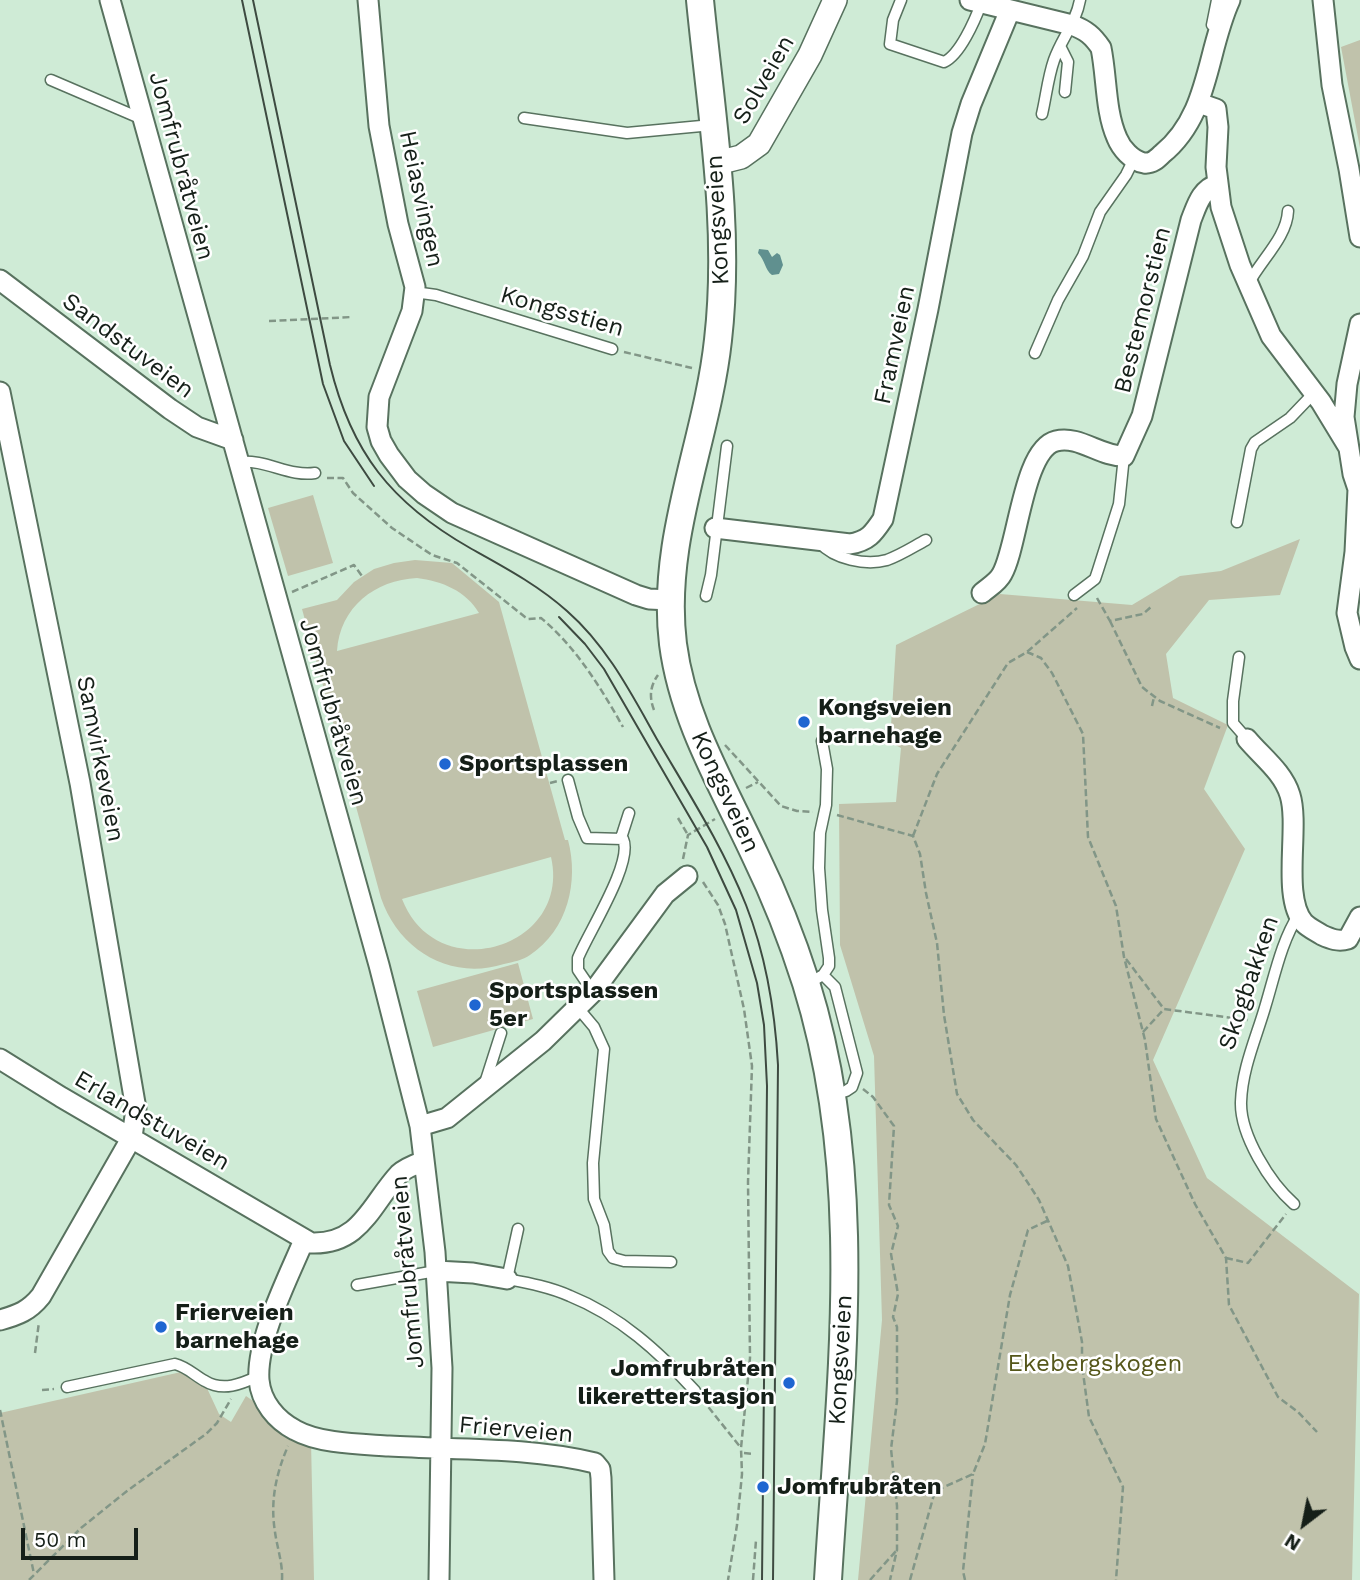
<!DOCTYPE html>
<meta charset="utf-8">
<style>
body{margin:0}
#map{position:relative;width:1360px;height:1580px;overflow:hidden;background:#cfebd6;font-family:"Work Sans",sans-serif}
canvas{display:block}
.north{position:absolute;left:1269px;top:1489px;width:70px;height:70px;-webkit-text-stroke:5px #fff;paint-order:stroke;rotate:212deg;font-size:19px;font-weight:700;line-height:28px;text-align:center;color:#151f18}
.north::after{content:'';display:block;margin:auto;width:24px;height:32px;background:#151f18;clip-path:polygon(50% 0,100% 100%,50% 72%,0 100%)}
.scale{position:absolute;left:21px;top:1528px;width:117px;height:32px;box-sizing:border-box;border:4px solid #151f18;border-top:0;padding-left:9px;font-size:21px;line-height:24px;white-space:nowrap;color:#151f18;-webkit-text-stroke:5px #fff;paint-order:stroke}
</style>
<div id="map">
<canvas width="1360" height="1580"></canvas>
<div class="north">N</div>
<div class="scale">50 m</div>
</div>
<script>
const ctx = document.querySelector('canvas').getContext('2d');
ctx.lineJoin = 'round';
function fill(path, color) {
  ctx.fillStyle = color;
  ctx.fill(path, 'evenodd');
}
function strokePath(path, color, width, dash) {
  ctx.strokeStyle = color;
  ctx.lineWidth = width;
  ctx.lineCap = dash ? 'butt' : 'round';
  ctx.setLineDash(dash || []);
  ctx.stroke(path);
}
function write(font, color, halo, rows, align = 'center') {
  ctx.font = font + ' "Work Sans",sans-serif';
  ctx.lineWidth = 5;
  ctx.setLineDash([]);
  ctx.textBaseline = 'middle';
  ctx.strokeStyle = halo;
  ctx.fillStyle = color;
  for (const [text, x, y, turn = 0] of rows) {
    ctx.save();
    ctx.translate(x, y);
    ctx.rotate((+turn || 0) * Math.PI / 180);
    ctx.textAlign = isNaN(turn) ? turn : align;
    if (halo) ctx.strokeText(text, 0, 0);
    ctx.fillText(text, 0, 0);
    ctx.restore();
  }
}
fill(new Path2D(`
 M1360 40V148L1341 47Z
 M313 495 333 563 288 576 268 508Z
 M1300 539 1280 595 1209 600 1166 654 1173 698 1228 725 1204 789 1245 849 1153 1060 1207 1178 1359 1294 1352 1580H858L882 1320 874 1056 840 945 839 804 896 802 901 748 890 742 896 645 1000 594 1132 605 1180 576 1221 571Z
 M415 560 452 563 499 602 565 840H568C579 881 568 930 530 955 523 960 513 962 504 964 450 981 399 950 381 898L302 609 337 600 354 582 374 569 394 563ZM417 578C442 581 466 591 479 613L337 651C340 607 375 580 417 578ZM551 857C572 948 437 989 402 899Z
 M518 963 533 1019 433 1047 417 991Z
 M181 1372 206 1386 219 1414 231 1422 246 1396 311 1441 314 1580H0V1413Z`), '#c0c2ab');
fill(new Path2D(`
 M759 249 768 250 772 257 777 253 780 255 783 265 779 274 772 275C765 270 765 260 758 253Z`), '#60908f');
const service = new Path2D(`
 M901 0 893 20 890 44 944 62C960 55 975 20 981 4
 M1212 25 1217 0
 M1060 46 1068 62 1065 92
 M51 80 142 119
 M1042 114C1046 97 1048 77 1054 60 1061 39 1076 23 1080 0
 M524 118 627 133 712 125
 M1249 283C1261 260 1287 237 1288 211
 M414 292 436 295 612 349
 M1035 353 1058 300 1083 256 1100 212 1126 175 1134 159
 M239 462C266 459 289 477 315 473
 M1237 522 1251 449 1255 442 1290 418 1313 394
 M820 543C834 559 866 566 887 560 901 555 913 547 926 540
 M1074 595 1095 579 1098 570 1119 504 1124 456
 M706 596 711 575 727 446
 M1239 657 1233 701V723L1247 739
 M568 780 578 817 587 838 623 839C634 862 588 933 578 958V970L593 992
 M621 838 629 813
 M823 975 835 987 857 1073 852 1087 846 1091 833 1095
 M809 983 823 975 829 966V958L822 910 819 868 820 833 826 805 827 769 822 741
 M578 1008 594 1027 604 1049 593 1163 594 1199 604 1225 608 1251 613 1258 624 1261 671 1262
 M485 1083 501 1033
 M1294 1204C1270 1183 1240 1135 1241 1102 1242 1068 1257 1036 1266 1004 1275 974 1282 940 1299 914
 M518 1229 507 1279C528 1283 550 1287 570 1296 620 1316 659 1352 695 1391
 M357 1285 436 1271
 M67 1387 175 1364C187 1367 194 1375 205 1381 223 1392 241 1384 259 1376`);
const minor = new Path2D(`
 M110 0 379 965 420 1126 435 1252 442 1368 439 1580
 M368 0 379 126 398 224 415 287 412 311 379 397 377 427 381 441 389 455 407 479 424 494 452 513 636 595 649 599 670 600
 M970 0 1072 25C1086 30 1093 36 1101 48 1107 77 1105 111 1117 138 1121 148 1132 161 1144 163 1152 164 1157 159 1162 154 1210 115 1206 52 1230 0
 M1323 0 1332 85 1349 169 1360 237
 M1199 103 1216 109 1218 127 1216 167 1221 207 1240 265 1271 336 1321 402 1349 448
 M0 280 170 409 197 427 233 440
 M1360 324 1347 384 1344 417 1353 474 1358 489 1355 552 1347 613 1355 647 1360 659
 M0 392 80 783 136 1109 132 1137 41 1296C29 1311 18 1315 0 1320
 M715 528 850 544C868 541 873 534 883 519L928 309 962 133 971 104 1010 10
 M982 593C989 587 998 582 1002 574 1018 546 1023 449 1056 441 1079 435 1101 457 1124 456L1142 416 1191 220C1197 205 1201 189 1218 184
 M1247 739C1262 757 1283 772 1290 795 1300 827 1281 897 1304 923 1309 928 1316 931 1322 935 1331 939 1338 942 1348 939L1360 917
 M0 1059 61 1097 311 1243C361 1245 371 1204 399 1174 405 1168 416 1164 424 1161
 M420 1126 447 1118 543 1041 593 992 665 894 687 876
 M304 1240C288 1278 256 1340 259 1380 261 1402 276 1420 295 1430 320 1444 361 1444 389 1446 457 1450 528 1447 595 1463L600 1469 601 1478 604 1580
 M436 1271 473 1273 507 1279`);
const tertiary = new Path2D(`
 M717 163 741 157 759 144 810 55 835 0`);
const secondary = new Path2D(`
 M700 0C711 113 731 227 718 340 707 442 660 539 673 644 683 721 723 786 755 855 775 896 792 939 806 983 867 1178 840 1380 828 1580`);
strokePath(service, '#58725f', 13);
strokePath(minor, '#58725f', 23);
strokePath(tertiary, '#58725f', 26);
strokePath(secondary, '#58725f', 30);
strokePath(new Path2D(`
 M269 321 352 317
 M624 352 692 368
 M327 478H343L353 493 392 528 432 555 457 563 525 617 528 619 541 618C576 647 601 688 623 727
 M292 592 354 565 362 576
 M1097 598 1110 621 1143 614 1152 606
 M1110 621 1142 687 1160 701 1220 728
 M1027 652 1041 658 1052 673 1083 734 1088 837 1116 906 1124 957 1145 1040 1156 1119 1195 1204 1226 1258 1229 1305 1278 1397 1298 1412 1317 1432
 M1152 706 1154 697
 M654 710C649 697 650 686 658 675
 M725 745 781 806 797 811 813 812
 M550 783 558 781
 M746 788 758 782
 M837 815 913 836 920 854 926 893 937 943 944 1015 957 1094 973 1120 1016 1165 1026 1180 1039 1200 1068 1266 1082 1342V1365L1089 1417 1123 1487 1116 1580
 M678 818 688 835
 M913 836 937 774 1008 663 1027 652 1077 608
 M683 859 688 835 715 819
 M703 882 718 905 725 924 744 1009 752 1066 748 1182 750 1358 741 1448 742 1474 737 1525 728 1580
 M1126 959 1164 1009 1248 1020
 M1143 1032 1164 1009
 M863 1089 873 1097 894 1126 889 1205 898 1226 891 1254 898 1294 893 1317 897 1327V1401L891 1449 897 1506V1550L890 1580
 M1226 1258 1248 1263 1286 1214
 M35 1353 39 1322
 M42 1390 54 1389
 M702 1399 741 1448
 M0 1410 34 1574
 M744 1453 754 1454
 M29 1580 81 1528 127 1491 206 1434 217 1423 231 1399
 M282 1580C283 1564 277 1547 275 1532 270 1501 276 1474 288 1446
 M753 1580 756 1540
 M870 1580 896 1551
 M910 1580 935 1491 973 1474 985 1444 1010 1295 1028 1230 1047 1221
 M965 1580 963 1571 973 1474`), '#829687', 2.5, [7, 3.5]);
strokePath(service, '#fff', 10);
strokePath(minor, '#fff', 19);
strokePath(tertiary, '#fff', 23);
strokePath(secondary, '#fff', 26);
strokePath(new Path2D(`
 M242 0 323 384 344 441 374 486
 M253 0 330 365C351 452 391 503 470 548 504 567 538 585 567 611 608 647 632 695 658 741 689 794 723 847 746 905 766 956 775 1011 778 1065L773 1580
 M559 617 585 644 604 669 707 847 736 910 757 983 764 1025 767 1086 762 1580`), '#3d4a40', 2);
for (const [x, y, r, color] of [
 [804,722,7,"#1f66d1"],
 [445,764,7,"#1f66d1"],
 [475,1005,7,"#1f66d1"],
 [161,1327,7,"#1f66d1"],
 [789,1383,7,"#1f66d1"],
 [763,1487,7,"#1f66d1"]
]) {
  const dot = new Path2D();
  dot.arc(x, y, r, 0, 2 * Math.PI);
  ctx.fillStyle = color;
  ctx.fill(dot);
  strokePath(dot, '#fff', 2.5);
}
write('24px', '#151f18', '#fff', [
 ["Solveien",764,80,-60],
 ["Jomfrubråtveien",181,166,75],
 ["Heiasvingen",421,199,78],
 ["Kongsveien",718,220,-93],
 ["Bestemorstien",1143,310,-76],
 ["Kongsstien",562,312,16],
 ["Framveien",895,345,-78],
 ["Sandstuveien",128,346,37],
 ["Jomfrubråtveien",333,712,74],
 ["Samvirkeveien",100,759,79],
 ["Kongsveien",725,792,65],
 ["Skogbakken",1249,983,-71],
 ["Erlandstuveien",152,1121,30],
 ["Jomfrubråtveien",408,1272,-95],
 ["Kongsveien",841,1360,-87],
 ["Frierveien",516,1430,5]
]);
write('bold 24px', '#151f18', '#fff', [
 ["Kongsveien",818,708],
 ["barnehage",818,736],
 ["Sportsplassen",459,764],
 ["Sportsplassen",489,991],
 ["5er",489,1019],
 ["Frierveien",175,1313],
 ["barnehage",175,1341],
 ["Jomfrubråten",775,1369,"right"],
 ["likeretterstasjon",775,1397,"right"],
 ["Jomfrubråten",777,1487]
], 'left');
write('24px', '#55571a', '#fff', [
 ["Ekebergskogen",1095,1364]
]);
</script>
